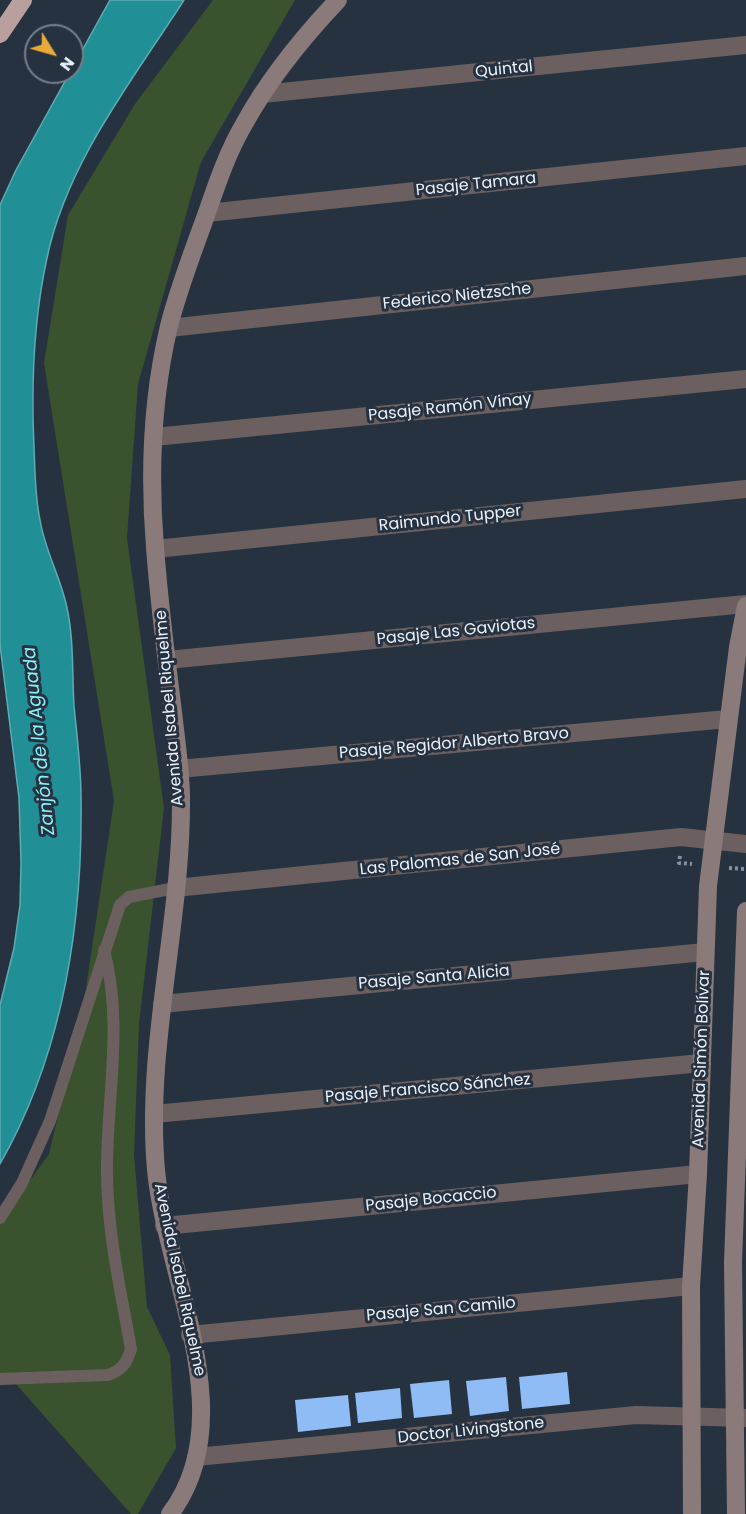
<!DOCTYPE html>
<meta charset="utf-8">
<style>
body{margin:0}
#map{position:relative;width:746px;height:1514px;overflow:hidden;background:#273241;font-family:Poppins,sans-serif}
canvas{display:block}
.north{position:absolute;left:24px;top:24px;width:60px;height:60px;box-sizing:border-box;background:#273241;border:2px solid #757e8b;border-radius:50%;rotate:127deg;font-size:16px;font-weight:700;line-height:24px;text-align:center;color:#eaf1fb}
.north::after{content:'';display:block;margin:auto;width:21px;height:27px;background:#e9ab38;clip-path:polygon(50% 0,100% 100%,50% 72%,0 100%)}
</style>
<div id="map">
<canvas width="746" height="1514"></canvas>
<div class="north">N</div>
</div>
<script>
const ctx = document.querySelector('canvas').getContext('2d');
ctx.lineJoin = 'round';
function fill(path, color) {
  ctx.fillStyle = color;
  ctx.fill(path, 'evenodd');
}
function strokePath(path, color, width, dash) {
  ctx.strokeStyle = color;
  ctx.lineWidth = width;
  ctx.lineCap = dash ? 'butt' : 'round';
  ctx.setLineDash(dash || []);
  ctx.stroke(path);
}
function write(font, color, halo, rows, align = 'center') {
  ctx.font = font + ' Poppins,sans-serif';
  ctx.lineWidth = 6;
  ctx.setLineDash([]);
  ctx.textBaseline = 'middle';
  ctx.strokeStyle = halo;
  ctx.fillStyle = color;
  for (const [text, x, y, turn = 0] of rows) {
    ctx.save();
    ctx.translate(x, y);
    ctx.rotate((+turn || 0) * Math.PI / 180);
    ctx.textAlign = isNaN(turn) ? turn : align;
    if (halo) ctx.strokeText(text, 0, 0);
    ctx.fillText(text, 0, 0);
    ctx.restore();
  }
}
fill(new Path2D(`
 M213 0H295L201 162 138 384 127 538 164 808 139 1024 134 1155 147 1307 170 1355 176 1448 138 1514H131L15 1383 0 1382V1222L49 1154 82 1014 114 801 44 363 68 215 135 104Z`), '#3a522d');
const water = new Path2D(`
 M110 0H184C132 81 67 162 47 258 33 322 31 383 34 447 35 471 35 497 40 520 45 551 61 578 67 608 74 640 72 673 74 706 77 736 81 767 81 797 83 924 63 1053 0 1164V1005L14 948 20 905 21 862 19 798 0 645V205L16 170Z`);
fill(water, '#218f96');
strokePath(water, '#5dacb4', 1.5);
fill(new Path2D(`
 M567 1372 570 1404 522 1409 519 1377Z
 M506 1377 509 1411 470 1416 466 1381Z
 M449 1380 452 1414 414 1418 410 1384Z
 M400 1388 402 1418 358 1423 355 1393Z
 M348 1395 351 1426 298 1432 295 1400Z`), '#8fbcf4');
strokePath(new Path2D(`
 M680 856 679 863 692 864
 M729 868 746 869`), '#87909d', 4, [3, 3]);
strokePath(new Path2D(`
 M0 1218 22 1183 50 1121 120 905 129 897 175 888
 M0 1379 108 1375C122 1370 127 1363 131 1349 120 1287 106 1227 107 1163 108 1091 123 1021 104 950`), '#6b605f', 12);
strokePath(new Path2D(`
 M262 94 746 45
 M207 213 746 156
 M169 328 746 266
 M154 437 746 379
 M155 549 746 489
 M167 660 746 604
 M179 769 728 719
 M175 888 681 837 746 844
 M162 1004 705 952
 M154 1114 702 1063
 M164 1226 698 1174
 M190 1335 691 1286
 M196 1457 636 1415 746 1418`), '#6b605f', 18);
strokePath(new Path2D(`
 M170 1514C243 1418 166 1277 156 1170 145 1046 182 922 181 799 181 770 176 741 173 712 166 657 159 602 155 547 149 474 152 398 169 326 178 291 191 256 204 221 215 190 226 155 243 126 268 80 302 38 338 0
 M692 1514 691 1286 698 1174 708 886 738 647 746 606
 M736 1514 733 1262 746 911`), '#8a7a79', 18);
strokePath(new Path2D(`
 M0 34 23 0`), '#b99f9d', 18);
write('16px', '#eaf1fb', '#273241', [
 ["Quintal",504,70,-6],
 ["Pasaje Tamara",476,185,-6],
 ["Federico Nietzsche",457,297,-6],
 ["Pasaje Ramón Vinay",450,408,-6],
 ["Raimundo Tupper",450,519,-6],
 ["Pasaje Las Gaviotas",456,632,-6],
 ["Avenida Isabel Riquelme",170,708,-95],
 ["Pasaje Regidor Alberto Bravo",454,744,-5],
 ["Las Palomas de San José",460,860,-6],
 ["Pasaje Santa Alicia",434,978,-5],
 ["Avenida Simón Bolívar",702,1059,-88],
 ["Pasaje Francisco Sánchez",428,1089,-5],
 ["Pasaje Bocaccio",431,1200,-6],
 ["Avenida Isabel Riquelme",179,1280,78],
 ["Pasaje San Camilo",441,1310,-5],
 ["Doctor Livingstone",471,1431,-6]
]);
write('italic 18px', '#88f2f9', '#273241', [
 ["Zanjón de la Aguada",40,741,-96]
]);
</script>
